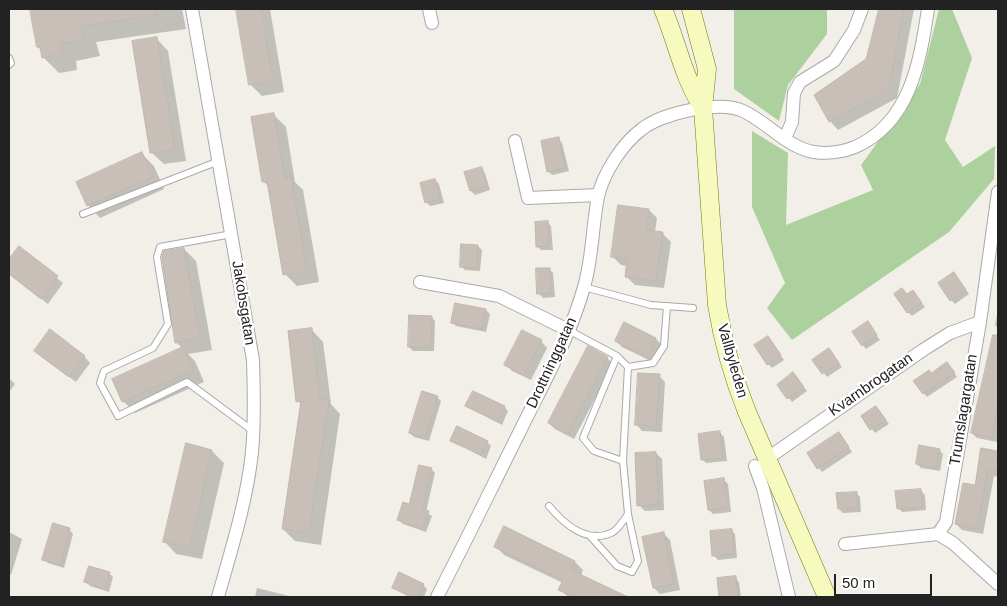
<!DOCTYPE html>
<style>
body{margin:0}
#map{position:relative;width:1007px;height:606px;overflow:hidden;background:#f2efe9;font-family:Helvetica,sans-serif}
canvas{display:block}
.frame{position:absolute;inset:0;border:10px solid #222;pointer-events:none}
.scale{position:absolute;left:834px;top:574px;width:98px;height:22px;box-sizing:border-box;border:2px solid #222;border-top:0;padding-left:6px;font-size:15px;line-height:18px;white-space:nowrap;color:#222;-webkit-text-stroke:4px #fff;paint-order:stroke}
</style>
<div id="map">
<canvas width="1007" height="606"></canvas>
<div class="frame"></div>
<div class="scale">50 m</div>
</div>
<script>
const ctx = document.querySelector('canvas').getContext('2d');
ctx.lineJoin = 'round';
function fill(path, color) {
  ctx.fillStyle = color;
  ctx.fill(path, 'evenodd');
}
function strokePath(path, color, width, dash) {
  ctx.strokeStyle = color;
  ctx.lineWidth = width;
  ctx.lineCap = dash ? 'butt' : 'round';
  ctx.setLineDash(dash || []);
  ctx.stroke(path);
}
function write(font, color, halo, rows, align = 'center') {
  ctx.font = font + ' Helvetica,sans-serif';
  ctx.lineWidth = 5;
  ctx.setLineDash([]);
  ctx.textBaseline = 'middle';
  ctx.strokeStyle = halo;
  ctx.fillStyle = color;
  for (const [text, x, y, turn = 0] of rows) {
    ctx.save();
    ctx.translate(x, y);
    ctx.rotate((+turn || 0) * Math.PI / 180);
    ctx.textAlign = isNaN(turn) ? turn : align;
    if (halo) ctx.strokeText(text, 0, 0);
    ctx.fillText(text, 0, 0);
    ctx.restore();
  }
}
fill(new Path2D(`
 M734 9H827V34L788 85 779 121 734 89Z
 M939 9H952L972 58 945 140 963 167 995 146 994 179 949 232 792 340 767 308 785 283 752 207V131L788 153 786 225 873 190 861 165 920 84Z`), '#add19e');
fill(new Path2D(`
 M31 9H182L186 29 96 42 100 56 76 61 77 70 59 73 43 57 42 51 38 47Z
 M237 9H270L284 92 262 96 250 84Z
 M880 9H914L897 98 838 130 830 121 867 59Z
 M156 38 168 51 186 161 164 164 151 152Z
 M273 114 286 127 295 182 303 190 319 282 297 286 285 274 270 188 263 181Z
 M558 139 562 143 569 171 552 175 548 171Z
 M142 154 154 166 164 189 100 218 88 205Z
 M481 169 485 173 490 190 475 195 471 191Z
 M435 180 439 184 444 203 430 206 426 202Z
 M649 210 657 218 655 232 662 233 671 242 664 288 635 285 626 276 627 266 621 265 612 256Z
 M547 222 551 226 553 250H541L537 246Z
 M478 246 482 250 480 271 465 270 461 266Z
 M19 248 63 283 48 304 9 274V261Z
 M184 249 196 261 212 350 188 354 195 361 204 382 135 413 123 401 183 349 176 342Z
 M549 269 553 273 555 297 543 298 539 294Z
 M954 274 969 294 955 304 951 300Z
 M907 295 916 296 925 307 912 316 908 312Z
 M486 310 490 314 486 332 456 326 452 322Z
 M998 310V328L995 325Z
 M431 317 435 321 434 351H413L409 347Z
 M625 324 656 339 662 345 653 362 622 347 616 341Z
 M871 327 880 340 866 349 863 345Z
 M311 329 323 342 331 404 340 414 321 545 295 541 283 529 302 405 298 401Z
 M768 337 784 360 772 368 768 364Z
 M541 341 547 348 531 380 512 371 506 364Z
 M991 351 998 353 997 442 977 438 972 433 980 391H983Z
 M833 354 842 367 827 377 814 360Z
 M84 356 90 363 76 382 42 357Z
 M607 358 613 364 574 439 555 429 549 423Z
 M950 367 957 377 927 397 915 381Z
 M659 376 665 382 662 432 642 431 636 424Z
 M9 378 15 384 9 392Z
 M797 378 807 391 792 402 778 385Z
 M437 397 441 401 429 441 414 437 410 433Z
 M467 406 504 407 508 411 502 425Z
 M876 407 889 424 875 433 863 417Z
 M720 433 724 437 727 461 706 463 702 459Z
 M842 437 852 452 822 472 808 454Z
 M451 440 487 442 491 446 486 459Z
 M187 445 212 451 224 463 202 559 176 554 164 541Z
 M939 450 943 454 940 471 921 468 917 464Z
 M982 450 998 453V477L994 476 983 534 962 530 956 524 976 487Z
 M656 453 662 459 664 510 645 511 639 505Z
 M431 469 435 473 426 512 432 516 426 532 403 524 399 520 410 506Z
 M724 480 728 484 731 512 713 514 709 510Z
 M921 491 925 495 926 510 902 512 898 508Z
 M856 493 860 497 861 512 843 513 839 509Z
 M505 528 575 562 583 570 581 576 621 597H568L560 589 563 583 504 555 496 546Z
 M69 529 73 534 64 568 48 563 44 559Z
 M731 530 735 534 737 558 718 560 714 556Z
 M9 532 22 539 11 575 9 574Z
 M663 533 670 540 680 590 660 594 654 588Z
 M109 573 113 577 109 592 90 586 86 582Z
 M735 578 739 582 741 597H720L718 579Z
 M423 585 427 589 424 597H409L393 587Z
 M257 588 293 597H255Z`), '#0003');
const building = new Path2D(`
 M30 9H156V15L81 26 84 40 60 44 62 54 42 58 40 47H37Z
 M236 9H261L273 81 249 85Z
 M879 9H904L889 89 829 122 814 95 866 59Z
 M157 37 175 149 150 153 132 41Z
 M274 113 285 178 291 177 307 271 283 275 267 181 262 182 251 117Z
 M559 137 565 168 547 172 541 141Z
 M142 152 153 177 87 206 76 182Z
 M482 167 487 186 470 191 464 172Z
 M435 179 440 199 425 203 420 183Z
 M618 205 649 209 646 230 663 232 656 281 625 277 627 259 611 257Z
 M548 221 549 246 536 247 535 222Z
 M461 244 478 245 477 268 460 267Z
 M19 246 58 276 41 299 9 274V259Z
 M184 248 200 338 175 343 162 257 164 251Z
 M536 268H550L551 293 537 294Z
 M954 272 966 290 950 301 938 283Z
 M902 288 907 294 913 290 922 303 907 313 894 294Z
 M455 303 486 309 482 329 451 323Z
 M409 315 432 316 431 348 408 347Z
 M868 321 877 335 862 346 852 332Z
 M624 322 656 338 647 357 615 341Z
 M312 328 320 399 329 400 309 533 282 529 301 401 296 402 288 331Z
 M50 329 85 356 69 377 34 351Z
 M522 330 542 340 524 375 504 365Z
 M993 335H998V407L992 438 971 433Z
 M768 336 781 355 767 365 754 345Z
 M588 346 608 357 568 434 548 423Z
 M183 347 193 370 122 402 112 379Z
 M829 348 839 363 822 374 812 360Z
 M947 362 955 373 923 394 913 381 929 370 931 373Z
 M793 372 804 387 787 399 777 385Z
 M638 373 660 374 656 426 635 425Z
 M422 391 438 396 425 438 409 433Z
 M473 391 505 406 498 422 465 406Z
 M876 406 886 420 870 430 861 416Z
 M457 426 488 441 481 455 450 441Z
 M720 431 723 458 701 460 698 434Z
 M839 432 849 447 817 469 807 453Z
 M186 443 212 450 190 548 163 542Z
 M919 445 940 449 936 468 916 464Z
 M981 448 998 451V472L988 470 977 529 955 524 963 483 975 485Z
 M656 452 659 504 637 506 635 453Z
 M419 465 432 468 422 509 429 511 422 529 397 520 403 502 409 504Z
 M724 478 728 508 708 510 704 481Z
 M921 489 923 507 897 509 895 491Z
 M857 492 858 508 838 509 836 493Z
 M53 523 70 528 60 565 42 560Z
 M504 526 575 561 571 570 628 597H574L558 590 563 580 494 547Z
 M732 529 734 554 712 556 710 531Z
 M664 532 674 584 653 588 642 537Z
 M89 566 110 572 105 589 84 582Z
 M399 572 424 584 418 597H412L392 588Z
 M736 576 738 597H719L717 578Z`);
fill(building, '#c7bfb8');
strokePath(building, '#c4b6ab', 1);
const service = new Path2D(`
 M9 58 11 63 9 65
 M83 214 219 161
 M232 234 160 247 157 257 168 324 153 348 104 371 100 383 118 416 187 382 253 431
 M584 287 651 305 693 308
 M570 331 617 356 583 438 594 451 623 461 628 367 617 356
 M628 367 653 363 664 346 667 306
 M549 506C564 524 588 545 613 532 618 529 624 520 628 514L623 461
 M591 537 617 566 632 572 638 561 628 514`);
const minor = new Path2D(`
 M192 9 253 360C254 391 255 421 252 452 247 501 231 550 218 597
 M429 9 432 23
 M785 138 792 122 794 93 800 82 834 61 854 30 862 9
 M515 141 528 198 598 195
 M420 282 499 296 570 331
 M768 458 923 350 950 333 980 322
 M755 466 763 488 789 597
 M938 534 953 543 998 584
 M845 544 938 534 946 522 980 322 998 192
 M437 597C466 541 493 485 521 429 544 382 570 337 584 287 593 256 592 227 598 197 603 173 623 143 642 129 662 113 720 100 743 111 767 122 788 148 814 152 827 154 843 152 855 147 910 123 920 62 928 9`);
const secondary = new Path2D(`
 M663 9C677 42 683 77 703 108
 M691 9 707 69 703 108 717 305C723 342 733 377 747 412L827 597`);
strokePath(service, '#a9a9a9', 8);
strokePath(minor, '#a9a9a9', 14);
strokePath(secondary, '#707d05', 19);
strokePath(service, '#fff', 6);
strokePath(minor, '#fff', 12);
strokePath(secondary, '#f7fabf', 18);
write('15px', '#222', '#fff', [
 ["Jakobsgatan",243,303,81],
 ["Vallbyleden",732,361,74],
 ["Drottninggatan",552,363,-65],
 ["Kvarnbrogatan",871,385,-35],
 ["Trumslagargatan",964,410,-81]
]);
</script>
